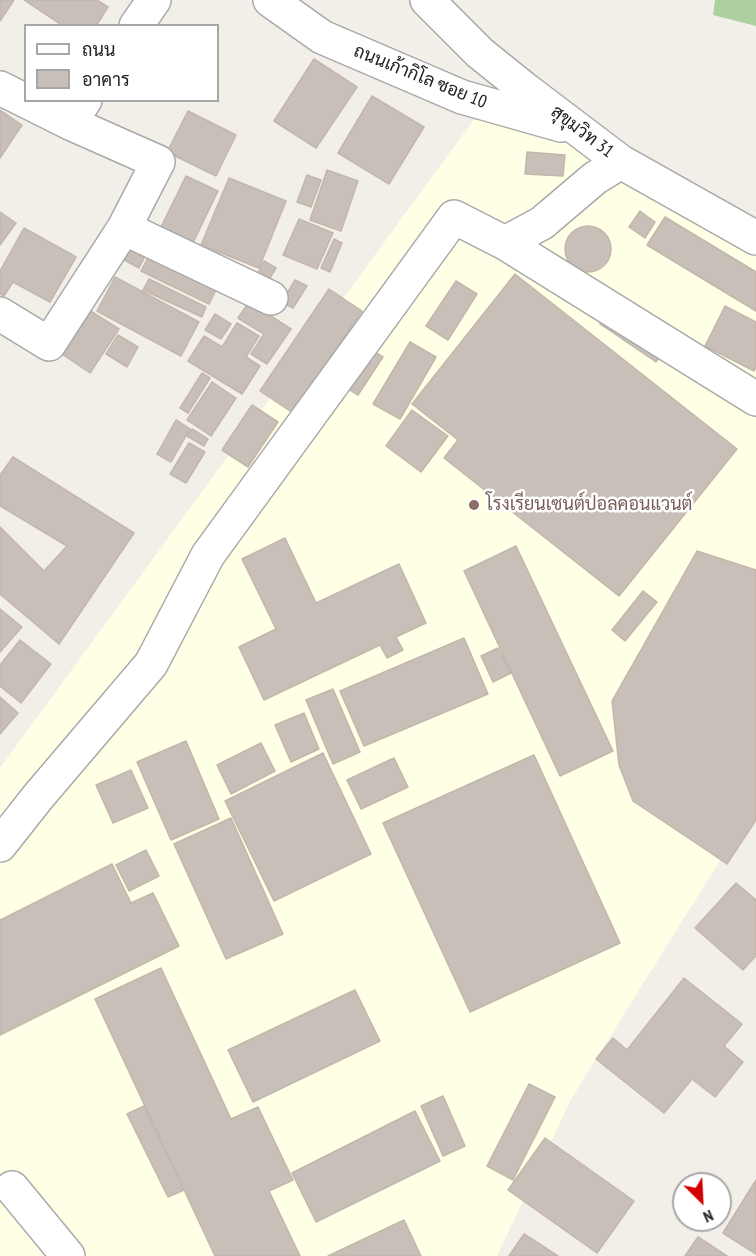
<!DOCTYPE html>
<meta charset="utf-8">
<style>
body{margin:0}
#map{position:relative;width:756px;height:1256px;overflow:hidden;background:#f2efe9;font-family:"PT Sans Narrow",Sarabun,sans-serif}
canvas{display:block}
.legend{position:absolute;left:24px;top:24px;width:195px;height:78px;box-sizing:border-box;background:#fff;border:2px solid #a7a7a7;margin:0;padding:8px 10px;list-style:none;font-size:18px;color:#222}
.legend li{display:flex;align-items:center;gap:12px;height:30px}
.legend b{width:30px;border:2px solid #a7a7a7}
.north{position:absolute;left:672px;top:1172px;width:60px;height:60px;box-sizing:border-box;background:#fff;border:2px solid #a7a7a7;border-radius:50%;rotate:156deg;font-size:16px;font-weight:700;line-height:24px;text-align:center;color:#222}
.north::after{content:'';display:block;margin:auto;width:21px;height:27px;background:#d40000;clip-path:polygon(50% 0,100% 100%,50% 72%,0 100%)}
</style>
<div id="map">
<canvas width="756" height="1256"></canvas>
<ul class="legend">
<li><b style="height:8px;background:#fff"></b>ถนน</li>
<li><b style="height:16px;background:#c7bfb8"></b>อาคาร</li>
</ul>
<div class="north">N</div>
</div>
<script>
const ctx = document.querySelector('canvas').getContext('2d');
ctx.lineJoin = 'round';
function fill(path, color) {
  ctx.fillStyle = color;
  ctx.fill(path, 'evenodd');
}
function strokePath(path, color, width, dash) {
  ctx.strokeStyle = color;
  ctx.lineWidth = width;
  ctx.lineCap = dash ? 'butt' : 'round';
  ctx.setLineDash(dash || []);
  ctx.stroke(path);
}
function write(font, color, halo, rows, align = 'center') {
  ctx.font = font + ' "PT Sans Narrow",Sarabun,sans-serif';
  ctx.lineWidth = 5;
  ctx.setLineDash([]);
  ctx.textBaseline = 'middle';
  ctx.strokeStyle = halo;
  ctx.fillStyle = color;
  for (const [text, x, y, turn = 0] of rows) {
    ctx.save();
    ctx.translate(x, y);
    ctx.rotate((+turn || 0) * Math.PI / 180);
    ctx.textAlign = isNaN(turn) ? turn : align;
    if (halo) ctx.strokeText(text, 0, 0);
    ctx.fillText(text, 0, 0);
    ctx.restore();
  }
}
fill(new Path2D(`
 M508 73 756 241V803L571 1099 497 1256H0V768Z`), '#ffffe5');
fill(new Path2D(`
 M715 0H756V26L713 15Z`), '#add19e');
const building = new Path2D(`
 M0 0H14L0 21Z
 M24 0H97L108 7 96 26H63Z
 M314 59 357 87 316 148 274 121Z
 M372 96 424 127 389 184 338 153Z
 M0 110 22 125 0 158Z
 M188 111 236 135 216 176 167 152Z
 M527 152 565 155 563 176 525 174Z
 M327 170 358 181 341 231 310 220Z
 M307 175 321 180 311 207 297 202Z
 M186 176 218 191 191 247 159 231Z
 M229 178 286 201 259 268 201 245Z
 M640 211 655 222 645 238 629 227Z
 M0 212 16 223 0 245Z
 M665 217 756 272V311L647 245Z
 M299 219 333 233 317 269 283 255Z
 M565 249a23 23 0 1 1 46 0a23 23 0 1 1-46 0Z
 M24 228 76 257 50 302 13 282 4 296 0 294V271Z
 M127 238 149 249 139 268 117 256Z
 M334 239 342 243 330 272 321 268Z
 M151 252 219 284 209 304 141 271Z
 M264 261 276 268 264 288 253 282Z
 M515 274 737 449 619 596 444 458 458 440 412 404Z
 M115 277 199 322 181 356 97 311Z
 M149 279 206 307 202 317 143 290Z
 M295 280 307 286 293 308 282 302Z
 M456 281 477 294 448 340 426 326Z
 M329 289 362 311 293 413 260 391Z
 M249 302 291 329 267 364 251 354 264 334 238 318Z
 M613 304 669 342 656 362 600 324Z
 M725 306 756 322V367L754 371 705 346Z
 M84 307 119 329 90 373 56 350Z
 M215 314 231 324 221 339 205 330Z
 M237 323 259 336 246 357 260 366 242 394 188 361 204 336 222 347Z
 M118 335 138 347 127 367 106 354Z
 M410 342 436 357 400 419 373 404Z
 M364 345 383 357 358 395 339 383Z
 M202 373 210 378 188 413 180 408Z
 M212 382 236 398 211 436 187 420Z
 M252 405 278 422 248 467 222 450Z
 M412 410 448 436 421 472 386 446Z
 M176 420 190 429 171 462 157 454Z
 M192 429 208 439 204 446 187 436Z
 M189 443 205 452 186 483 170 474Z
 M13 457 134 533 59 644 0 594V527L44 571 67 546 0 506V475Z
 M285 538 316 603 399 564 426 623 396 637 403 650 387 658 380 645 264 700 239 647 276 629 242 559Z
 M516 546 613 751 560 776 464 571Z
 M697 551 756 570V820L727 864 633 801 619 765 612 701Z
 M643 591 657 602 625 641 612 630Z
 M0 609 22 627 0 652Z
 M464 638 488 694 364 746 340 691Z
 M20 640 51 664 21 703 0 686V665Z
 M498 648 511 673 493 682 481 656Z
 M333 689 360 752 333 764 306 700Z
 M0 697 18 713 0 734Z
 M304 713 319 749 291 762 275 725Z
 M186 741 219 819 171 840 137 762Z
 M261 743 275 771 231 794 217 765Z
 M323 753 371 854 274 901 225 801Z
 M534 755 620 943 470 1012 383 823Z
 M394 758 408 787 361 809 347 780Z
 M131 770 148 808 113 823 96 785Z
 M231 818 283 934 226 959 174 844Z
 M146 850 159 876 129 891 116 865Z
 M112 864 131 903 153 893 179 946 0 1035V920Z
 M736 883 756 900V956L743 970 695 928Z
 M161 968 231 1119 258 1107 293 1180 269 1191 300 1256H215L95 999Z
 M684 978 742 1024 724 1046 743 1062 715 1097 692 1079 664 1113 596 1059 613 1038 627 1050Z
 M355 990 380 1041 253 1102 228 1050Z
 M529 1084 555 1097 513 1180 487 1166Z
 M443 1096 465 1146 443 1156 421 1106Z
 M144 1106 184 1190 168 1197 127 1114Z
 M415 1111 440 1161 316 1222 292 1173Z
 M545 1138 634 1201 597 1253 508 1190Z
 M756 1180V1254L723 1233Z
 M404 1220 421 1256H328Z
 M524 1234 558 1256H509Z
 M698 1237 727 1256H685Z`);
fill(building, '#c7bfb8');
strokePath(building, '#c4b6ab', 1.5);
const minor = new Path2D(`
 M270 0 322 37 462 97 561 125
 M427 0 480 53 526 90 621 162 756 238
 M136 26 154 0
 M0 88 70 123 158 162 124 228 49 344 0 314
 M70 123 85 100
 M124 228 271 298
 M505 243 542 223 595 178 621 162
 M0 845 37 798 151 664 208 555 454 217 505 243 756 399
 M12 1188 68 1256`);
strokePath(minor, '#a9a9a9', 36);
strokePath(minor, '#fff', 33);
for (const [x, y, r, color] of [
 [474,505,6,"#8d6e63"]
]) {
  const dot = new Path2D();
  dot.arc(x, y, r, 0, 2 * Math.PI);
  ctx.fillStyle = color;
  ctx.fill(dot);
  strokePath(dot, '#fff', 2);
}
write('18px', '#222', '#fff', [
 ["ถนนเก้ากิโล ซอย 10",420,77,22],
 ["สุขุมวิท 31",582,132,37]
]);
write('18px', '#785e54', '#fff', [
 ["โรงเรียนเซนต์ปอลคอนแวนต์",486,505]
], 'left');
</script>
